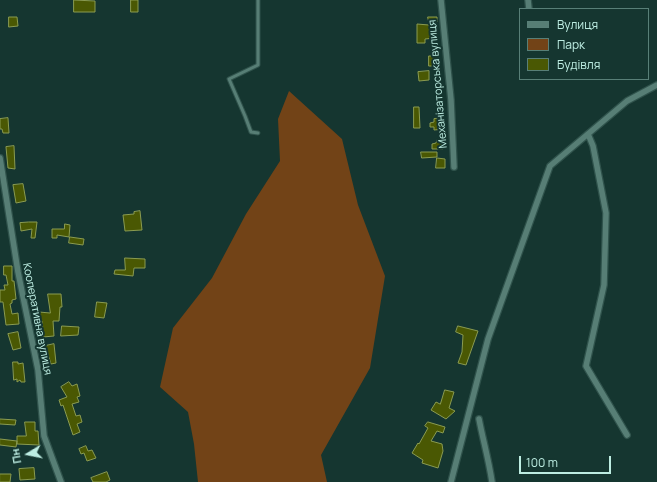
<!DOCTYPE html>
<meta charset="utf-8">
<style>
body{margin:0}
#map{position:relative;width:657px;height:482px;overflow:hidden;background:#153630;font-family:Manrope,sans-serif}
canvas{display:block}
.legend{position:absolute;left:519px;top:8px;width:130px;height:72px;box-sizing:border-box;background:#153630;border:1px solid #587f77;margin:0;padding:5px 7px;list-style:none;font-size:12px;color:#bdede2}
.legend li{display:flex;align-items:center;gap:8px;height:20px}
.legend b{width:20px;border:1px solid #587f77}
.north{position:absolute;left:8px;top:434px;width:40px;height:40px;-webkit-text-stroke:3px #153630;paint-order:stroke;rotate:260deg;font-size:11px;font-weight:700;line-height:16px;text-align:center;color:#bdede2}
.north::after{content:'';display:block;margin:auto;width:14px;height:18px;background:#bdede2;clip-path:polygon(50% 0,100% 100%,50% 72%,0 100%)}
.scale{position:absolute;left:519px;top:456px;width:92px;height:18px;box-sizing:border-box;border:2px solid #bdede2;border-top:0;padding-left:5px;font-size:12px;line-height:14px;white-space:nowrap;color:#bdede2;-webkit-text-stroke:3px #153630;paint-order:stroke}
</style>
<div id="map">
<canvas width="657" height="482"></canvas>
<ul class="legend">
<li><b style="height:5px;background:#577e75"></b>Вулиця</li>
<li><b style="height:11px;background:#724317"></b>Парк</li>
<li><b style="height:11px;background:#4a5803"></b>Будівля</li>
</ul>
<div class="north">Пн</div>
<div class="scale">100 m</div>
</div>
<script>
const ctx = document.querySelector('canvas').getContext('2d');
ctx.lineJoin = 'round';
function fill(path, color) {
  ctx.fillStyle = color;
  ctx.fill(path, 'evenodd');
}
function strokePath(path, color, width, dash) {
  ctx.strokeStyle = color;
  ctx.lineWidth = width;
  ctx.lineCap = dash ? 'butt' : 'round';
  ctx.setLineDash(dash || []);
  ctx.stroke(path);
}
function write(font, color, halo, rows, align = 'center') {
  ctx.font = font + ' Manrope,sans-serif';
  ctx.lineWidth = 4;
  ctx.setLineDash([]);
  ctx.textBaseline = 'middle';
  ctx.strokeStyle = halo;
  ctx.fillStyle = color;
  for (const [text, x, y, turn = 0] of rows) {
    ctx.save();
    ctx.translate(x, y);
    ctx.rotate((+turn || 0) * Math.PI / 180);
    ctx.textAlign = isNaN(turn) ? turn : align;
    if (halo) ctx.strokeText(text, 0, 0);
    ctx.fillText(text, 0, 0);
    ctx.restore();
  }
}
fill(new Path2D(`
 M289 91 342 139 358 205 385 276 370 368 321 455 327 482H198L194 444 188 412 160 387 173 328 212 278 246 214 280 161 278 119Z`), '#724317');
const building = new Path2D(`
 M74 0 95 1V12H74Z
 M131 0H138V12H131Z
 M9 17H17L18 26 9 27Z
 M428 17H437V22H434L435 38 425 39V43H417V24L429 25Z
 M429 56H439L440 66H429Z
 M429 71V80L419 81 418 72Z
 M414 107H419L420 128H414Z
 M8 118 9 133H3L2 129H0V119Z
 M444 118 445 129 434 130V127H430V123L434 122V119Z
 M442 139 443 149H432V144L436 143 437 140Z
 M14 146 15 169 8 168 6 147Z
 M421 152H437V157L422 158Z
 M437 158 445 159V168H436Z
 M23 184 26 201 16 203 13 185Z
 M140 211 142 230 125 231 123 215 134 214V212Z
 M29 222H37L35 238H31L32 229 21 231 20 223Z
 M65 224 70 225 69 237 57 235V238H52V229H64Z
 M70 237 84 239 83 245 69 243Z
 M125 258 145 259V268H134L133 276 114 274 115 270H125Z
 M4 266H12V281H14L16 299 12 300V303L10 304 12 314 18 313 19 324 6 325 3 302H0V290H5L4 285H8L6 275H4Z
 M48 294H61L62 307H60L59 321H53L54 336 43 337 42 321 38 320 39 312 50 313Z
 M97 302 107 303 104 318 95 317Z
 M62 326 79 327 78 335 61 336Z
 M458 326 478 331 466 365 458 363 462 352 463 335 456 332Z
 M18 332 21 348 13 350 8 334Z
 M54 344 56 363 51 364 47 351 42 352 41 347Z
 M13 362H18V364L23 363 25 382H21L20 380 17 382V379L14 380Z
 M69 382 72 386 77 384 80 396 77 397 79 402 72 404 76 416 80 415 82 422 77 424 80 432 73 435 63 405 61 406 59 400 67 397 61 387Z
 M445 390 454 392 449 408 455 411 446 419 431 410 436 402 440 404Z
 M0 419 16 420 15 425 0 424Z
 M25 422H35V431H38L39 445 17 444V436H26Z
 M428 422 445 427 443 433 437 431 431 441 442 444 443 451 438 468 422 463 423 460 412 453 418 443 419 444 428 428 425 426Z
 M0 439 17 441 16 447 0 445Z
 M86 446 88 451 92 450 96 458 87 461 84 453 81 454 79 449Z
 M34 468 35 479 20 480 19 469Z
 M107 472 110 480 106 482H93L91 478Z
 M0 474H11L10 482H0Z`);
fill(building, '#4a5803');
strokePath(building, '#8a9b51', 1);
const service = new Path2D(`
 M258 133 251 132 245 116 229 79 258 65V0`);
const minor = new Path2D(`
 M441 0 451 100 454 167
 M528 0 529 9
 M588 134 593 146 606 213 604 285 586 366 627 435
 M0 158 18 272 38 370 44 436 61 482
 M479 419C483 440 489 461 492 482
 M451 482 488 339 550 166 627 101 657 85`);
strokePath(service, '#30534c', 5);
strokePath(minor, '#30534c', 8);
strokePath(service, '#577e75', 3);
strokePath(minor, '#577e75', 5.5);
write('11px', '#bdede2', '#153630', [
 ["Механізаторська вулиця",438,84,-95],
 ["Кооперативна вулиця",37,319,79]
]);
</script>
